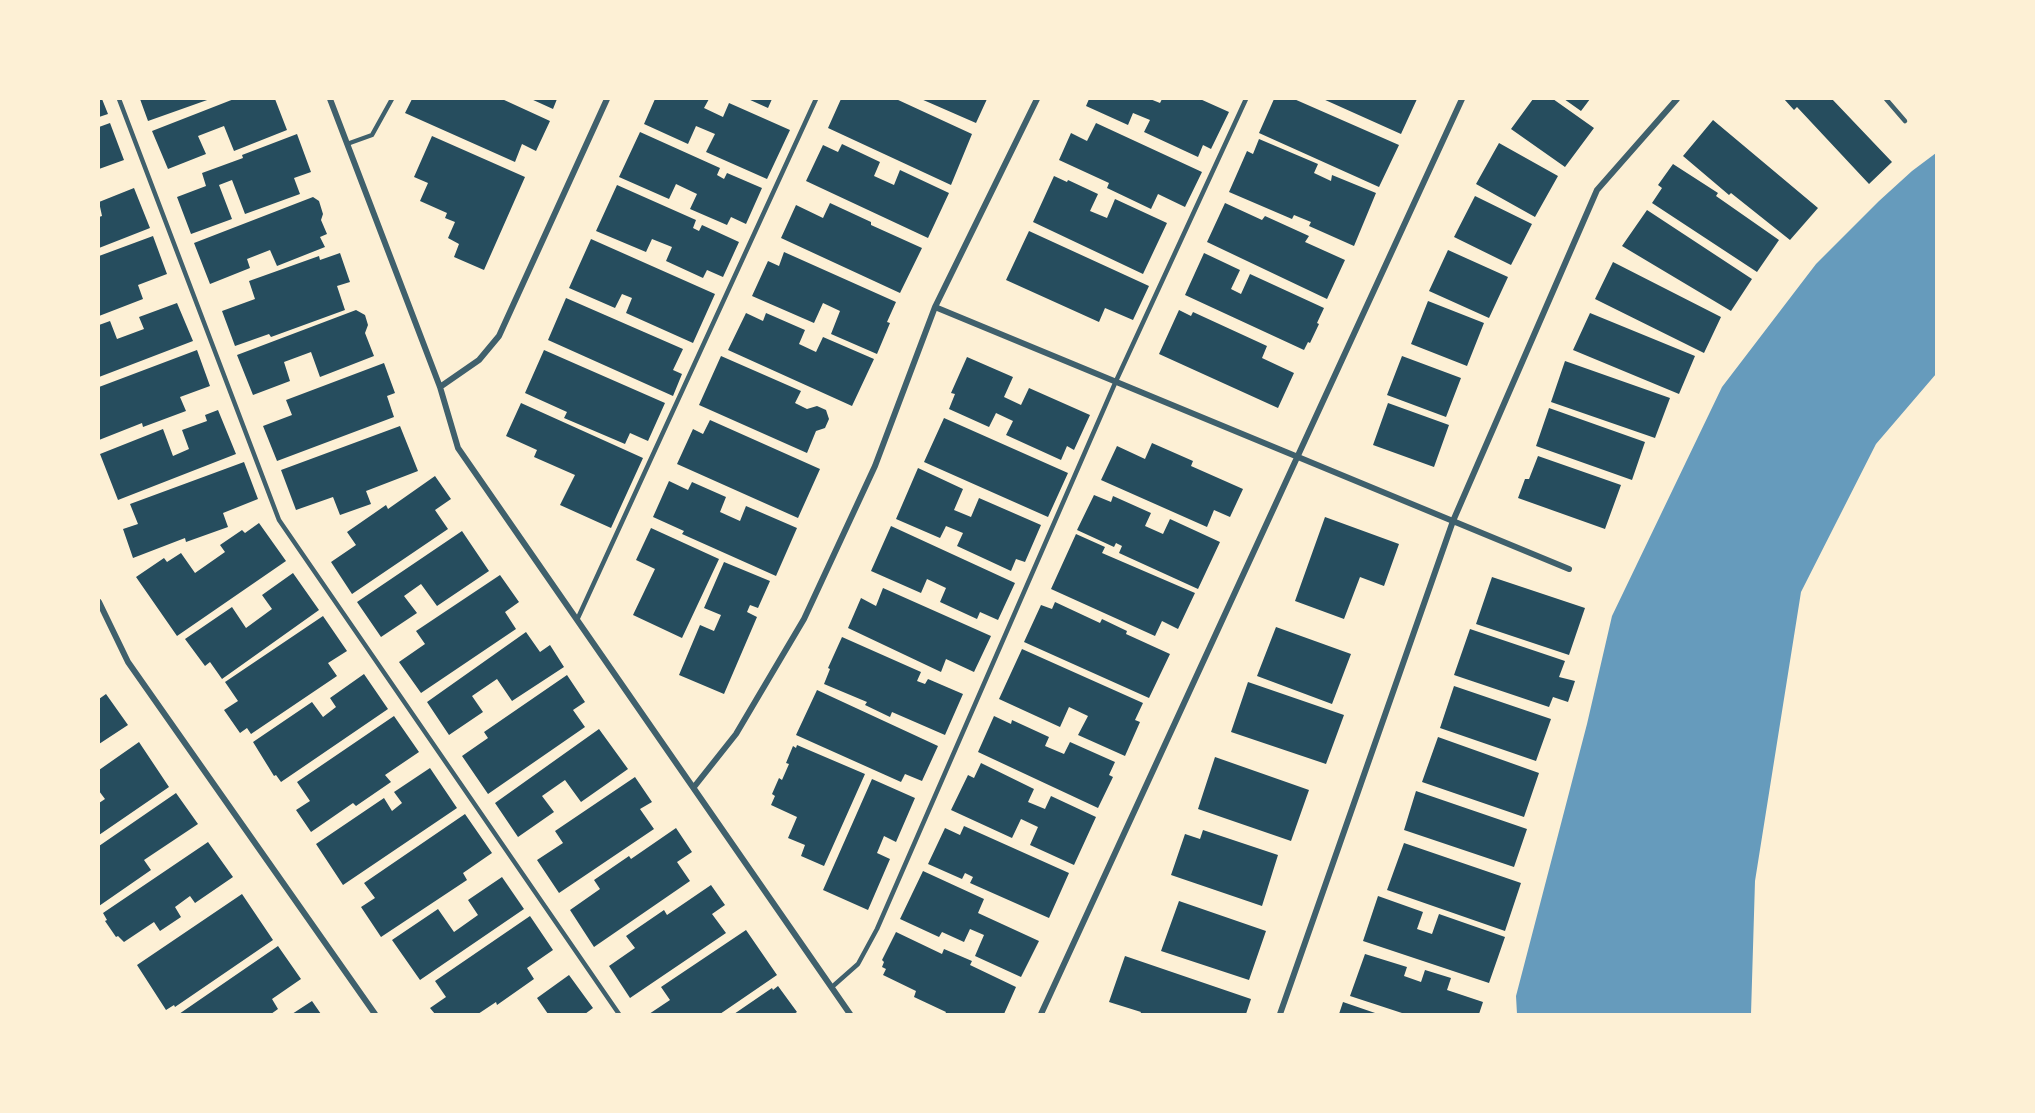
<!DOCTYPE html>
<style>
body{margin:0}
#map{position:relative;width:2035px;height:1113px;overflow:hidden;background:#fdf0d5;font-family:Helvetica,sans-serif}
canvas{display:block}
.frame{position:absolute;inset:0;border:100px solid #fdf0d5;pointer-events:none}
</style>
<div id="map">
<canvas width="2035" height="1113"></canvas>
<div class="frame"></div>
</div>
<script>
const ctx = document.querySelector('canvas').getContext('2d');
ctx.lineJoin = 'round';
function fill(path, color) {
  ctx.fillStyle = color;
  ctx.fill(path, 'evenodd');
}
function strokePath(path, color, width, dash) {
  ctx.strokeStyle = color;
  ctx.lineWidth = width;
  ctx.lineCap = dash ? 'butt' : 'round';
  ctx.setLineDash(dash || []);
  ctx.stroke(path);
}
fill(new Path2D(`
 M1936 153V374L1876 444 1801 592 1755 881 1751 1014H1517L1516 996 1587 724 1612 616 1722 387 1816 264 1879 201 1912 171Z`), '#669bbc');
fill(new Path2D(`
 M99 99H102L108 114 99 117Z
 M140 99H210L148 121Z
 M234 99H275L287 130 234 151 224 126 198 136 206 154 168 169 152 131Z
 M412 99H502L550 121 536 151 522 144 515 162 405 113Z
 M531 99H557L553 109Z
 M655 99H709L704 108 723 117 729 103 790 130 767 179 706 152 715 134 696 126 688 144 644 124Z
 M748 99H772L768 108Z
 M841 99H896L972 134 951 185 828 128Z
 M921 99H987L976 123Z
 M1089 99H1150L1160 103 1162 99H1200L1229 112 1211 149 1203 145 1198 157 1144 132 1150 120 1133 113 1128 125 1086 106Z
 M1274 99H1294L1399 145 1379 187 1259 133Z
 M1323 99H1417L1401 134Z
 M1533 99H1553L1594 128 1565 167 1511 129Z
 M1564 99H1590L1581 111Z
 M1784 99H1832L1892 162 1869 184 1797 107 1794 110Z
 M1713 120 1818 208 1790 240 1731 193 1729 195 1683 156Z
 M110 123 124 160 99 169V127Z
 M1096 123 1202 172 1185 207 1158 194 1151 209 1107 188 1109 183 1059 160 1071 133 1087 141Z
 M640 132 720 168 717 175 724 179 727 173 762 188 746 224 731 217 727 225 690 209 697 194 676 184 669 199 619 177Z
 M297 134 311 172 294 178 300 194 245 214 232 180 219 185 232 219 191 234 177 197 206 186 202 173 243 158 242 155Z
 M432 136 525 177 484 270 454 257 459 244 448 238 455 222 445 218 447 213 420 201 428 183 414 177Z
 M1259 139 1318 164 1314 173 1331 181 1332 175 1376 193 1354 246 1309 226 1311 222 1294 215 1292 219 1229 192 1247 151 1253 154Z
 M1499 143 1558 176 1535 217 1476 184Z
 M842 144 880 162 874 176 894 185 900 170 949 193 928 238 806 181 823 145 838 152Z
 M1673 164 1718 193 1716 196 1779 240 1757 272 1652 203 1662 188 1658 185Z
 M1054 176 1067 182 1068 180 1098 194 1090 211 1107 218 1115 199 1167 223 1143 274 1033 222Z
 M617 185 696 220 693 228 699 231 702 225 739 242 723 277 707 270 703 278 666 261 672 247 652 239 646 252 596 231Z
 M134 188 150 228 99 248V217L102 216 99 202Z
 M1475 196 1532 224 1511 265 1454 237Z
 M313 197 319 201 323 214 321 220 327 234 320 237 325 247 277 266 270 250 247 259 250 268 210 284 194 243Z
 M830 203 871 222V225L922 248 900 293 781 238 796 205 823 218Z
 M1225 203 1262 220 1265 216 1309 236 1305 242 1345 260 1327 299 1207 242Z
 M1647 210 1752 279 1731 311 1622 246Z
 M1029 231 1149 286 1133 320 1105 308 1099 322 1006 280Z
 M153 236 167 274 138 285 143 299 99 316V256Z
 M591 239 715 294 693 343 626 313 632 298 622 294 615 308 569 288Z
 M1448 250 1508 277 1489 318 1429 291Z
 M784 252 896 302 887 322 890 323 877 354 831 334 840 311 823 303 814 323 752 296 768 261 779 266Z
 M340 253 350 282 337 286 345 310 271 337 269 334 235 346 222 311 255 299 249 281 319 256 320 260Z
 M1204 253 1240 270 1231 289 1241 294 1250 274 1324 308 1317 323 1319 324 1310 343 1308 342 1304 350 1185 295Z
 M1613 262 1721 317 1704 353 1595 299Z
 M566 298 683 349 673 370 682 374 673 396 548 340Z
 M1428 301 1484 323 1467 366 1411 344Z
 M177 303 193 341 99 377V325L110 321 117 339 144 329 139 317Z
 M356 310 365 315 368 325 365 333 374 356 320 377 311 352 284 362 290 381 253 395 237 355Z
 M1179 310 1191 316 1193 312 1267 346 1262 358 1294 373 1278 408 1159 354Z
 M746 313 763 321 766 313 805 330 799 344 816 352 823 337 874 359 852 406 728 350Z
 M1590 313 1695 356 1679 394 1573 350Z
 M197 350 210 386 180 397 186 411 143 427 142 423 99 440V387Z
 M544 350 665 403 648 441 630 433 625 444 564 418 567 412 525 393Z
 M721 356 801 391 795 403 807 409 817 406 826 410 829 419 825 428 816 431 807 453 699 405Z
 M1402 356 1461 378 1446 417 1387 395Z
 M967 357 1013 377 1004 397 1021 405 1029 388 1090 415 1074 450 1067 446 1061 460 1006 435 1013 421 996 413 989 427 949 409 955 394 951 393Z
 M1565 361 1670 398 1655 438 1551 402Z
 M384 363 395 393 387 396 394 417 277 461 263 426 292 415 286 400Z
 M521 403 643 458 611 528 560 505 575 475 534 457 537 450 506 436Z
 M1388 403 1449 425 1434 467 1373 445Z
 M1549 408 1645 442 1632 480 1536 446Z
 M218 410 236 454 118 500 100 454 163 429 173 456 189 449 182 430 207 421 205 415Z
 M944 418 1068 473 1048 517 924 462Z
 M710 420 820 469 798 518 677 464 693 429 703 434Z
 M400 426 418 471 366 491 371 504 340 515 333 497 296 510 281 470Z
 M1152 443 1193 461 1191 466 1243 489 1230 517 1214 510 1207 527 1101 480 1117 446 1145 459Z
 M1538 456 1621 485 1605 529 1518 498 1525 479H1529Z
 M244 462 258 499 223 513 228 527 186 542 185 538 133 558 123 529 138 524 130 504Z
 M918 468 963 489 954 510 971 517 979 498 1041 525 1025 562 1016 559 1011 571 957 546 963 533 946 526 940 538 896 519Z
 M435 476 451 499 435 510 448 529 352 594 331 562 356 545 347 532 386 505 388 509Z
 M669 481 688 490 692 482 726 497 720 512 740 521 746 506 797 528 776 576 682 534 684 531 653 517Z
 M1094 495 1111 502 1113 496 1151 513 1145 526 1163 534 1170 519 1220 542 1198 589 1119 553 1122 546 1116 543 1114 547 1077 530Z
 M1325 517 1399 544 1384 586 1360 577 1344 619 1295 601Z
 M259 523 286 561 177 636 136 577 164 558 167 562 181 553 195 573 225 552 220 545 242 530 245 533Z
 M891 526 1015 583 998 620 980 612 977 619 940 602 946 588 927 579 921 593 871 571Z
 M651 528 719 559 682 638 633 615 655 569 636 560Z
 M462 531 489 571 437 606 421 584 404 596 417 613 381 637 357 602Z
 M1076 534 1105 547 1102 553 1195 593 1178 629 1162 621 1155 636 1051 589Z
 M724 562 770 581 758 608 750 605 747 612 757 617 724 694 679 675 700 625 714 631 721 615 704 608Z
 M293 573 319 610 222 679 210 662 205 666 185 639 232 607 246 628 272 609 262 595Z
 M500 575 519 602 505 612 516 629 421 693 399 662 425 644 416 631Z
 M1492 577 1585 608 1569 655 1476 624Z
 M883 588 991 636 974 672 946 659 941 672 848 628 861 598 876 606Z
 M1055 602 1100 623 1102 619 1127 631 1126 634 1170 654 1149 698 1024 642 1041 605 1052 609Z
 M323 616 347 651 328 663 337 676 251 734 247 728 240 733 224 710 238 701 225 682Z
 M1276 627 1351 654 1332 704 1257 676Z
 M1470 629 1565 661 1559 677 1575 681 1568 702 1553 697 1549 707 1454 675Z
 M526 632 540 652 550 645 564 667 512 701 497 679 472 696 483 712 449 735 427 702Z
 M842 637 921 672 917 681 925 684 928 679 963 694 945 735 892 712 890 717 865 705 867 702 824 684 830 669 828 668Z
 M1022 649 1143 703 1135 720 1140 722 1125 756 1078 735 1088 716 1069 707 1060 727 999 699Z
 M364 674 388 709 281 782 276 775 274 776 253 742 312 702 323 717 336 707 330 698Z
 M567 675 585 702 573 710 585 727 488 794 462 756 488 738 484 732Z
 M1248 682 1344 715 1326 764 1231 732Z
 M1454 686 1551 719 1536 761 1440 728Z
 M817 690 938 746 922 781 905 774 901 782 796 735Z
 M106 694 128 725 99 744V699Z
 M394 716 419 752 385 775 391 782 356 806 353 803 311 832 296 810 310 801 297 782Z
 M994 716 1011 724 1012 720 1049 737 1045 746 1064 754 1070 742 1115 762 1109 775 1113 777 1098 808 978 752Z
 M599 729 628 769 581 802 565 780 542 796 554 812 518 837 495 803Z
 M1438 737 1539 773 1524 817 1422 782Z
 M139 742 169 787 99 835V803L105 799 99 791V770Z
 M797 745 865 774 824 866 801 856 805 845 788 838 797 817 771 805 775 796 772 794 779 778 782 780 789 764 786 763 793 746 796 748Z
 M1215 757 1309 790 1291 841 1198 809Z
 M981 763 1034 789 1028 802 1045 809 1051 796 1096 817 1074 865 1030 845 1038 827 1021 819 1012 838 951 810 968 775 974 778Z
 M430 768 457 808 343 885 316 844 384 798 392 811 402 803 394 792Z
 M635 777 652 802 640 809 654 829 559 893 537 860 563 843 555 831Z
 M872 779 915 798 896 842 884 836 877 853 890 859 868 910 823 890Z
 M1416 791 1527 829 1514 867 1404 830Z
 M176 793 198 824 144 860 151 870 99 906V846Z
 M465 814 492 853 463 873 467 880 381 937 361 907 375 898 364 883Z
 M964 826 1069 873 1049 918 970 883 973 877 965 873 962 879 928 864 945 828 960 835Z
 M676 828 692 852 677 862 690 881 594 947 570 910 600 889 594 880 629 856 631 859Z
 M1203 830 1278 855 1262 906 1171 875 1185 834 1200 839Z
 M208 842 233 877 195 903 190 896 175 907 181 917 160 931 154 922 124 942 118 936 116 937 105 921 107 920 103 913Z
 M1404 843 1521 883 1505 931 1387 890Z
 M923 871 984 899 978 913 1039 941 1021 977 975 956 984 935 970 929 964 942 942 932 939 937 900 919Z
 M502 877 524 909 420 980 392 940 438 909 454 932 478 915 468 900Z
 M711 885 725 905 712 914 726 933 630 998 609 966 635 948 626 936 664 910 667 915Z
 M242 894 273 940 175 1007 174 1005 166 1010 137 965Z
 M1378 896 1423 912 1417 929 1432 934 1439 914 1505 937 1489 983 1363 941Z
 M1179 901 1266 931 1249 980 1161 951Z
 M530 916 553 950 527 968 534 979 497 1005 496 1002 478 1014H435L430 1008 446 997 435 981Z
 M746 930 777 975 720 1014H649L670 1000 661 987Z
 M896 932 942 954 944 949 972 961 970 965 1016 987 1004 1014H945L946 1012 914 997 916 991 883 975 886 969 882 967 884 962 882 960Z
 M278 946 301 979 272 999 278 1009 271 1014H179Z
 M1365 954 1407 967 1404 976 1421 982 1425 970 1451 978 1447 990 1483 1002 1479 1014H1405L1350 996Z
 M1125 956 1251 999 1246 1014H1140L1141 1012 1109 1002Z
 M569 975 593 1008 585 1014H548L537 998Z
 M778 986 797 1012 794 1014H734L772 988 773 990Z
 M312 1001 321 1014H292Z
 M1343 1002 1378 1014H1339Z`), '#264d5e');
strokePath(new Path2D(`
 M119 99 279 520 619 1014
 M1886 99 1905 121
 M347 144 372 135 392 99
 M577 620 816 99
 M832 987 858 964 877 929 1116 381 1246 99`), '#3f606c', 4.5);
strokePath(new Path2D(`
 M330 99 440 387 458 448 850 1014
 M935 307 1569 569
 M440 387 479 360 499 336 607 99
 M99 602 128 662 375 1014
 M694 787 736 734 804 619 875 466 935 307 1037 99
 M1041 1014 1462 99
 M1280 1014 1453 521 1597 190 1677 99`), '#3f606c', 6);
</script>
